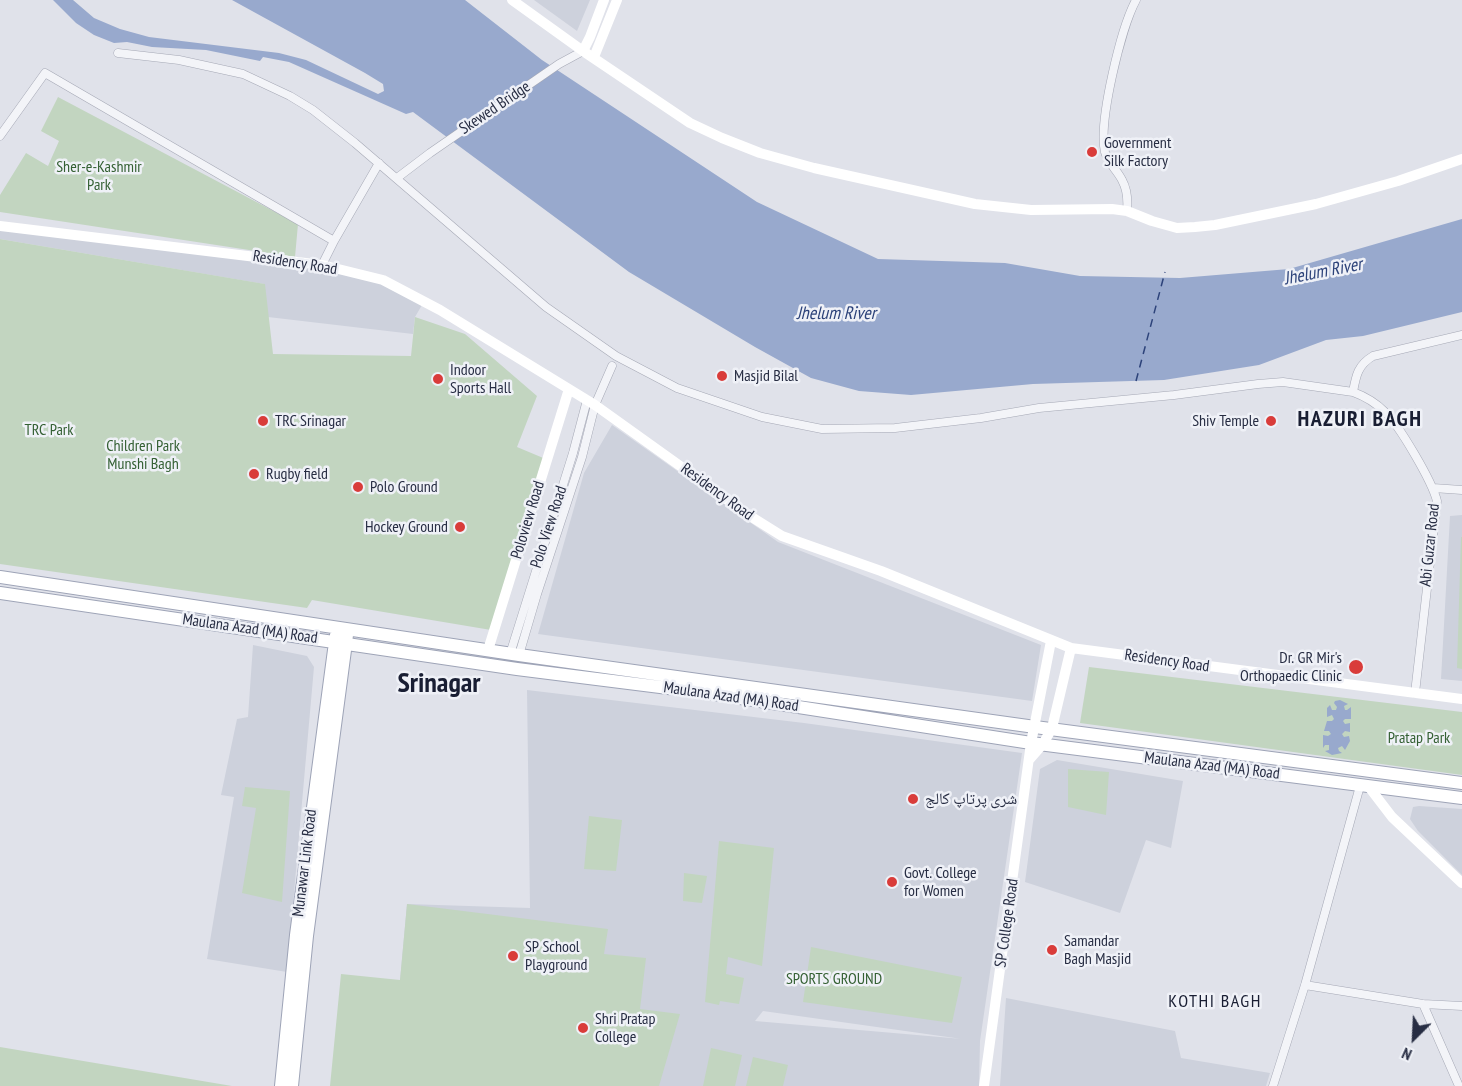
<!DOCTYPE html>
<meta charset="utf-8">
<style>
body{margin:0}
#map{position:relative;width:1462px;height:1086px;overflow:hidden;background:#e0e2ea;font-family:"PT Sans Narrow",sans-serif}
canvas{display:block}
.north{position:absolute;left:1384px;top:1008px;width:60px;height:60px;-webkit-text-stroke:4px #eff1f7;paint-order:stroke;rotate:204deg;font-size:16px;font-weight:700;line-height:24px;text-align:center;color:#272d43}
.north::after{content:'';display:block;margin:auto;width:21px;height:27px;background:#272d43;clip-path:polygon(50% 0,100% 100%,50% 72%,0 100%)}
</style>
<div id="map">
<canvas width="1462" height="1086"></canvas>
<div class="north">N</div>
</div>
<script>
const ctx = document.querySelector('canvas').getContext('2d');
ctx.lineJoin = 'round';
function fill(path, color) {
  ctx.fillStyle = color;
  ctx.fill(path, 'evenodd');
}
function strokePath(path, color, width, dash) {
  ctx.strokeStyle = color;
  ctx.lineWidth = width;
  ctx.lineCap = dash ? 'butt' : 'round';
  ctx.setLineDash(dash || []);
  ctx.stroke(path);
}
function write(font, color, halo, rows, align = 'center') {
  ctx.font = font + ' "PT Sans Narrow","Noto Naskh Arabic",sans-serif';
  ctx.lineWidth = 5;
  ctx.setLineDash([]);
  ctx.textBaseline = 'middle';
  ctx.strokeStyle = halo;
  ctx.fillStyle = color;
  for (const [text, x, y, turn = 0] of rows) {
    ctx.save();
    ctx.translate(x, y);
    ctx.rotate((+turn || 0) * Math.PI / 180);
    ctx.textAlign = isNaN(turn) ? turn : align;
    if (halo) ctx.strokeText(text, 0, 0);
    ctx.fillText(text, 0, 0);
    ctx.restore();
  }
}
fill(new Path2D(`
 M534 0H590L577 31Z
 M0 229 320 268 380 283 422 305 415 317 413 334 268 317 264 284 0 239Z
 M612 425 778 542 1041 645 1032 701 538 634 584 473Z
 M1462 515V681L1441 679 1450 516Z
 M253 645 307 656 314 667 287 972 207 959 234 797 221 795 237 719 248 717Z
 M527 690 804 723 1022 753 980 1041 979 1086H330L400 981 407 904 530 908ZM763 1011 962 1039H963L755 1021Z
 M1057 760 1183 781 1171 848 1146 840 1120 913 1025 882 1040 769Z
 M1419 806 1462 809V875L1418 831 1410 819 1413 807Z
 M1006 998 1175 1031 1181 1058 1270 1073 1266 1086H1000Z`), '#cdd1dc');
fill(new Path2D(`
 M58 97 298 224 295 257 0 212V195L26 153 48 166 59 141 41 131Z
 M0 239 265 284 273 354 411 356 415 317 465 334 537 396 517 447 548 460 497 631 312 600 307 608 0 564Z
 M1461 537H1462V669L1457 668Z
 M1089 667 1462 712V775L1080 723Z
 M1068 769 1109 772 1106 815 1068 807Z
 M245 787 290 791 282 902 242 893 256 808 242 806Z
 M589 816 622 820 616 871 584 869Z
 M719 841 774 848 762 966 728 957 726 974 744 978 739 1004 720 1001 719 1005 705 1002Z
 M684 873 707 876 702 903 683 901Z
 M407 904 608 929 604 954 646 958 640 1009 680 1014 659 1086H330L341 974 400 980Z
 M811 947 962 977 952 1023 803 1002Z
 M0 1047 232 1086H0Z
 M711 1048 742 1055 735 1086H703Z
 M753 1057 788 1065 783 1086H746Z`), '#c2d5c0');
fill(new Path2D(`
 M53 0H73L94 18 120 29 149 37 279 53 306 60 378 94 384 91 383 84 365 73 232 0H465L542 60 757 202 878 259 1005 263 1080 276 1180 278 1289 269 1462 219V312L1363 336 1326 340 1259 365 1164 380 1033 384 911 395 859 391 811 378 755 347 629 272 413 112 406 114 289 62 263 57 260 61 206 50 152 47 127 42 114 43 94 35 76 23Z
 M1340 700 1348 704 1344 706 1345 710H1347L1351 707V719H1345L1343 721 1345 724 1350 723V732L1345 731 1342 734 1344 737 1349 736 1350 741 1345 750 1342 746 1338 748 1339 751 1342 753 1332 755 1325 751 1329 750V745H1325L1323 748V735L1328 736 1331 734 1329 731H1324L1327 721H1332L1334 719 1332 715 1327 717V708L1330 705 1332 710H1336L1337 707 1334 703 1335 701Z`), '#98a9cd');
strokePath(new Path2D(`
 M1136 381 1165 272`), '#2d437a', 1.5, [8, 6]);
const street = new Path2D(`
 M118 53 179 60 243 74 290 96 313 110 355 143 546 307 616 356 677 388 762 417 822 429 895 428 981 418 1039 408 1174 395 1258 384 1283 382 1353 392C1364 396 1376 403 1385 412 1399 425 1432 481 1437 501L1415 693
 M0 136 45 73 334 241 322 265
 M397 178 430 153 559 64 583 51
 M1127 211C1128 200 1127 189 1122 180 1117 170 1108 163 1105 152 1098 122 1121 28 1136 0
 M334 241 379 163
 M1353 392C1356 375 1358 365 1373 356L1462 335
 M1433 488 1462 490
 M510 654 573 453 587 400
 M519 655 537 594 582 457 595 405 612 366
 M1305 985 1423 1004 1462 1006
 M1423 1004 1459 1086
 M1273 1086 1305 985 1360 786`);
const primary = new Path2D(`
 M0 577 519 655 1035 727 1462 783
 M0 593 517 669 708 693 1031 743 1462 798
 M281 1086 296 935 336 635
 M292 1086 307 936 347 635`);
strokePath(street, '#a5a8b5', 9);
strokePath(primary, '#9ea4b7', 14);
strokePath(street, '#f3f4f8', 8);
strokePath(new Path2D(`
 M512 0 583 51 690 123 722 138 760 153 814 168 975 204 1031 210 1112 209 1127 211 1152 221 1177 228 1195 227 1215 225 1316 204 1398 181 1462 159
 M583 51 590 37 604 0
 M594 57 617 0
 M0 226 322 265 383 280 440 310 595 405 750 516 782 536 881 571 1071 648 1462 699
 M488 650 569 389
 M1029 760 1043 744 1052 728 1071 648
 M1369 787 1392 817 1462 883
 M984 1086 1031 743 1051 641`), '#fff', 10);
strokePath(primary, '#fff', 12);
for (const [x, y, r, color] of [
 [1092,152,6,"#d93c3a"],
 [722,376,6,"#d93c3a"],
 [438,379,6,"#d93c3a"],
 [263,421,6,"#d93c3a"],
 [1271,421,6,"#d93c3a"],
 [254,474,6,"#d93c3a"],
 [358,487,6,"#d93c3a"],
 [460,527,6,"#d93c3a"],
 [1356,667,8,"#d93c3a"],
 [913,799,6,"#d93c3a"],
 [892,882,6,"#d93c3a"],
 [1052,950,6,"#d93c3a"],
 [513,956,6,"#d93c3a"],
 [583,1028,6,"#d93c3a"]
]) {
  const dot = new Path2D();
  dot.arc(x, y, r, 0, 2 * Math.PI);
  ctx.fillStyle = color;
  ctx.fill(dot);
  strokePath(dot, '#eff1f7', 2);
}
write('16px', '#272d43', '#eff1f7', [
 ["Skewed Bridge",495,108,-34],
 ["Residency Road",295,263,9],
 ["Residency Road",717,492,36],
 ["Poloview Road",528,520,-73],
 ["Polo View Road",549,527,-72],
 ["Abi Guzar Road",1430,545,-84],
 ["Maulana Azad (MA) Road",250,629,8],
 ["Residency Road",1167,661,8],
 ["Maulana Azad (MA) Road",731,697,8],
 ["Maulana Azad (MA) Road",1212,766,7],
 ["Munawar Link Road",305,863,-83],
 ["SP College Road",1007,923,-82]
]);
write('16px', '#272d43', '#eff1f7', [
 ["Government",1104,143],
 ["Silk Factory",1104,161],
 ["Indoor",450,370],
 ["Sports Hall",450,388],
 ["Masjid Bilal",734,376],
 ["TRC Srinagar",275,421],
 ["Shiv Temple",1259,421,"right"],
 ["Rugby field",266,474],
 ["Polo Ground",370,487],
 ["Hockey Ground",448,527,"right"],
 ["Dr. GR Mir's",1342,658,"right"],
 ["Orthopaedic Clinic",1342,676,"right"],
 ["شری پرتاپ کالج",925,799],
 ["Govt. College",904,873],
 ["for Women",904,891],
 ["Samandar",1064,941],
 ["Bagh Masjid",1064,959],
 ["SP School",525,947],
 ["Playground",525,965],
 ["Shri Pratap",595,1019],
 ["College",595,1037]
], 'left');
write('16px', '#346033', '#eff1f7', [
 ["Sher-e-Kashmir",99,167],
 ["Park",99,185],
 ["TRC Park",49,430],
 ["Children Park",143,446],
 ["Munshi Bagh",143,464],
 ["Pratap Park",1419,738],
 ["SPORTS GROUND",834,979]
]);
write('italic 18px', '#2d437a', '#eff1f7', [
 ["Jhelum River",1323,272,-11],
 ["Jhelum River",836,314]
]);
ctx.letterSpacing = '1.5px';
write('18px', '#191e33', '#eff1f7', [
 ["KOTHI BAGH",1215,1002]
]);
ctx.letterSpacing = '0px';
ctx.letterSpacing = '1.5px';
write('bold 22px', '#191e33', '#eff1f7', [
 ["HAZURI BAGH",1360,420]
]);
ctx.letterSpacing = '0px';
write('bold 28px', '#191e33', '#eff1f7', [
 ["Srinagar",439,684]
]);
</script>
